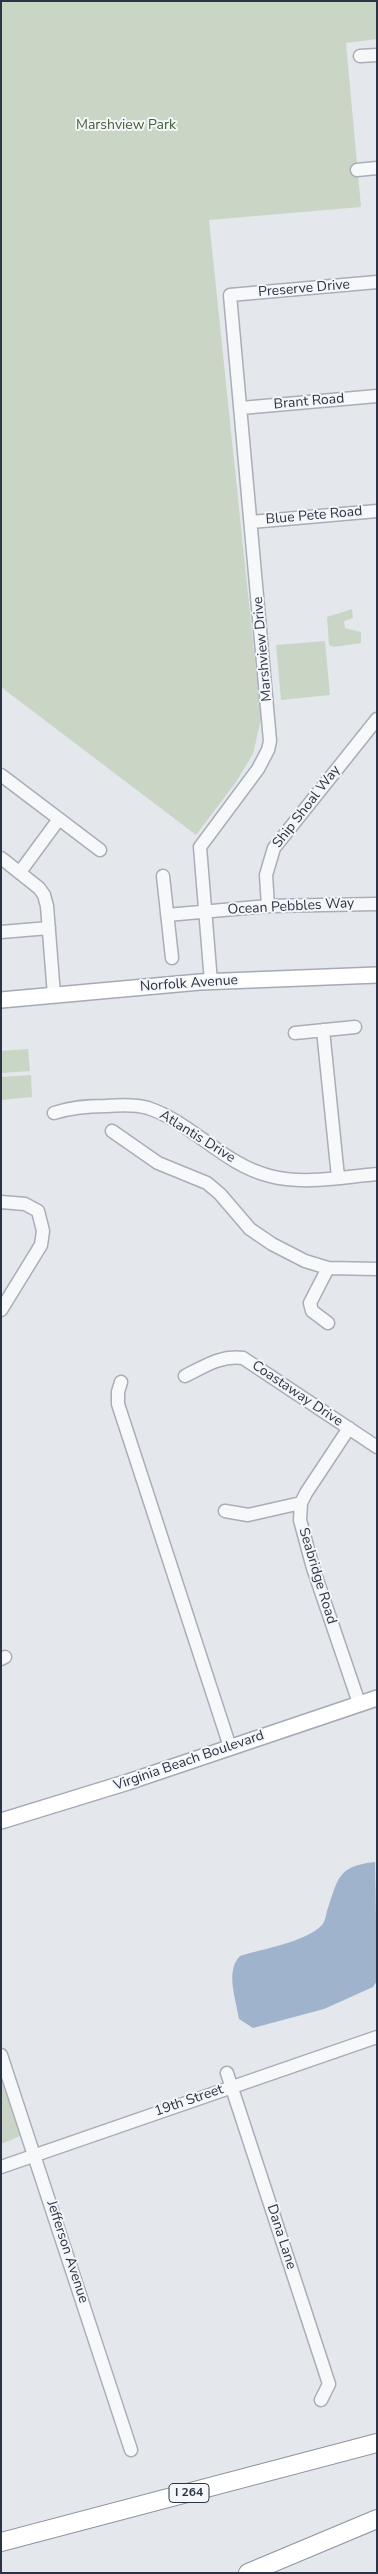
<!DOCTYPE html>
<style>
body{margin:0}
#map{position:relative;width:378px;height:2574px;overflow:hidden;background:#e4e7ec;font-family:"Nunito Sans",sans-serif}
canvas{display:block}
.frame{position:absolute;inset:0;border:2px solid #2b3445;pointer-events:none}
</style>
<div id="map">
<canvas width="378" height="2574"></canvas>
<div class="frame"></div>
</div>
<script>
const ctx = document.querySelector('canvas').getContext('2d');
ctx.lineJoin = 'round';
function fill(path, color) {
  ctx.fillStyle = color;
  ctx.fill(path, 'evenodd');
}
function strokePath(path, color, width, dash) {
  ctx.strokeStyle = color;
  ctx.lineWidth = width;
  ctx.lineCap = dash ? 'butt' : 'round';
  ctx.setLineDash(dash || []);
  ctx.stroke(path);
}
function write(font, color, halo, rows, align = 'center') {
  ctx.font = font + ' "Nunito Sans",sans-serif';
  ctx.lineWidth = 4;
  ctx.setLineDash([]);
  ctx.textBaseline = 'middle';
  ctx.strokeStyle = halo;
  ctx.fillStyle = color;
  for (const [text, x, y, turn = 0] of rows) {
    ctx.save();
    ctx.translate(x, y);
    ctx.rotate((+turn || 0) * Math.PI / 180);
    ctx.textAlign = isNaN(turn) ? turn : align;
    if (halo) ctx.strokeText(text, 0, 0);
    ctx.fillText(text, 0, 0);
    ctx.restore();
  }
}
fill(new Path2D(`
 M1 1H377V39L346 43 361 207 209 220 261 719 253 754 236 782 196 835 1 687Z
 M352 609 353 618 344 621 345 628 361 632V643L334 647 329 645 327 617Z
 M325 641 330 695 281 700 276 645Z
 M28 1049 30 1071 1 1073V1051Z
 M31 1075 32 1097 1 1100V1077Z
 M1 2079 20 2136 1 2144Z`), '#c9d6c5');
fill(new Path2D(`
 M375 1862 377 1981 373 1987 324 2009 253 2028 239 2019C236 1999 225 1971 240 1956 262 1949 306 1942 322 1925 325 1922 326 1915 327 1911 338 1879 337 1866 375 1862Z`), '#9fb4cc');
const minor = new Path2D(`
 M360 56 377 55
 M357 170 377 168
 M241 408 377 396
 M251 522 377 511
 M1 775 100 850
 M1 858 39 888 44 895 47 906 54 995
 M20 872 59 819
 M163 876 172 958
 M268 906 266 875 274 848 377 719
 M167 915 268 906 377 904
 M1 932 49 928
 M211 982 200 847 258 769 268 750 270 741 230 295 377 282
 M323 1030 338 1177
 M295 1033 355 1027
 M54 1113C72 1107 87 1106 106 1106 119 1105 135 1104 148 1108 193 1123 224 1165 270 1176 304 1185 342 1177 377 1174
 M112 1131 158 1163 207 1183 220 1194 250 1229 272 1244 305 1261 328 1268 377 1269
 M1 1202 25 1204 38 1211 43 1231 41 1245 1 1310
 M328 1268 310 1303 312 1311 328 1323
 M185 1376C205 1366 221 1355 243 1358L377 1447
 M121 1382 118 1392V1404L230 1747
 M349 1428 306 1493 301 1503 300 1520 313 1568 359 1703
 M225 1511 248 1515 301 1503
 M1 1659 5 1657
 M1 2055 131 2450
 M227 2073 329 2384 321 2400
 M1 2167 377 2037`);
const major = new Path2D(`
 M1 1000 200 982 377 975
 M1 1821 128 1782 377 1698`);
const highway = new Path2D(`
 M1 2542 377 2443
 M248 2573 377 2519`);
strokePath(minor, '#a9aeb7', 15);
strokePath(major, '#a3abb8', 18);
strokePath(highway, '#8b94a3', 20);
strokePath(minor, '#f7f8fa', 12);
strokePath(major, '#fff', 15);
strokePath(highway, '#fff', 18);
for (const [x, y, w] of [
 [189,2493,40]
]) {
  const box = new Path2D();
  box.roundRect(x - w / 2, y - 9.5, w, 19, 4);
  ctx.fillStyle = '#f4f6f9';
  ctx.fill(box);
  strokePath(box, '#2b3445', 1);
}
write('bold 12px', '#2b3445', null, [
 ["I 264",189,2493]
]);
write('14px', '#3f6138', '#f4f6f9', [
 ["Marshview Park",126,126]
]);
write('14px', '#2b3445', '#f4f6f9', [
 ["Preserve Drive",304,289,-5],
 ["Brant Road",309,402,-5],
 ["Blue Pete Road",314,516,-5],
 ["Marshview Drive",263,649,-95],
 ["Ship Shoal Way",307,807,-52],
 ["Ocean Pebbles Way",291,907,-3],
 ["Norfolk Avenue",189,984,-4],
 ["Atlantis Drive",197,1137,32],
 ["Coastaway Drive",297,1394,34],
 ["Seabridge Road",317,1576,73],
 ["Virginia Beach Boulevard",189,1761,-19],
 ["19th Street",189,2101,-19],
 ["Dana Lane",281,2237,72],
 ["Jefferson Avenue",67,2252,72]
]);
</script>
